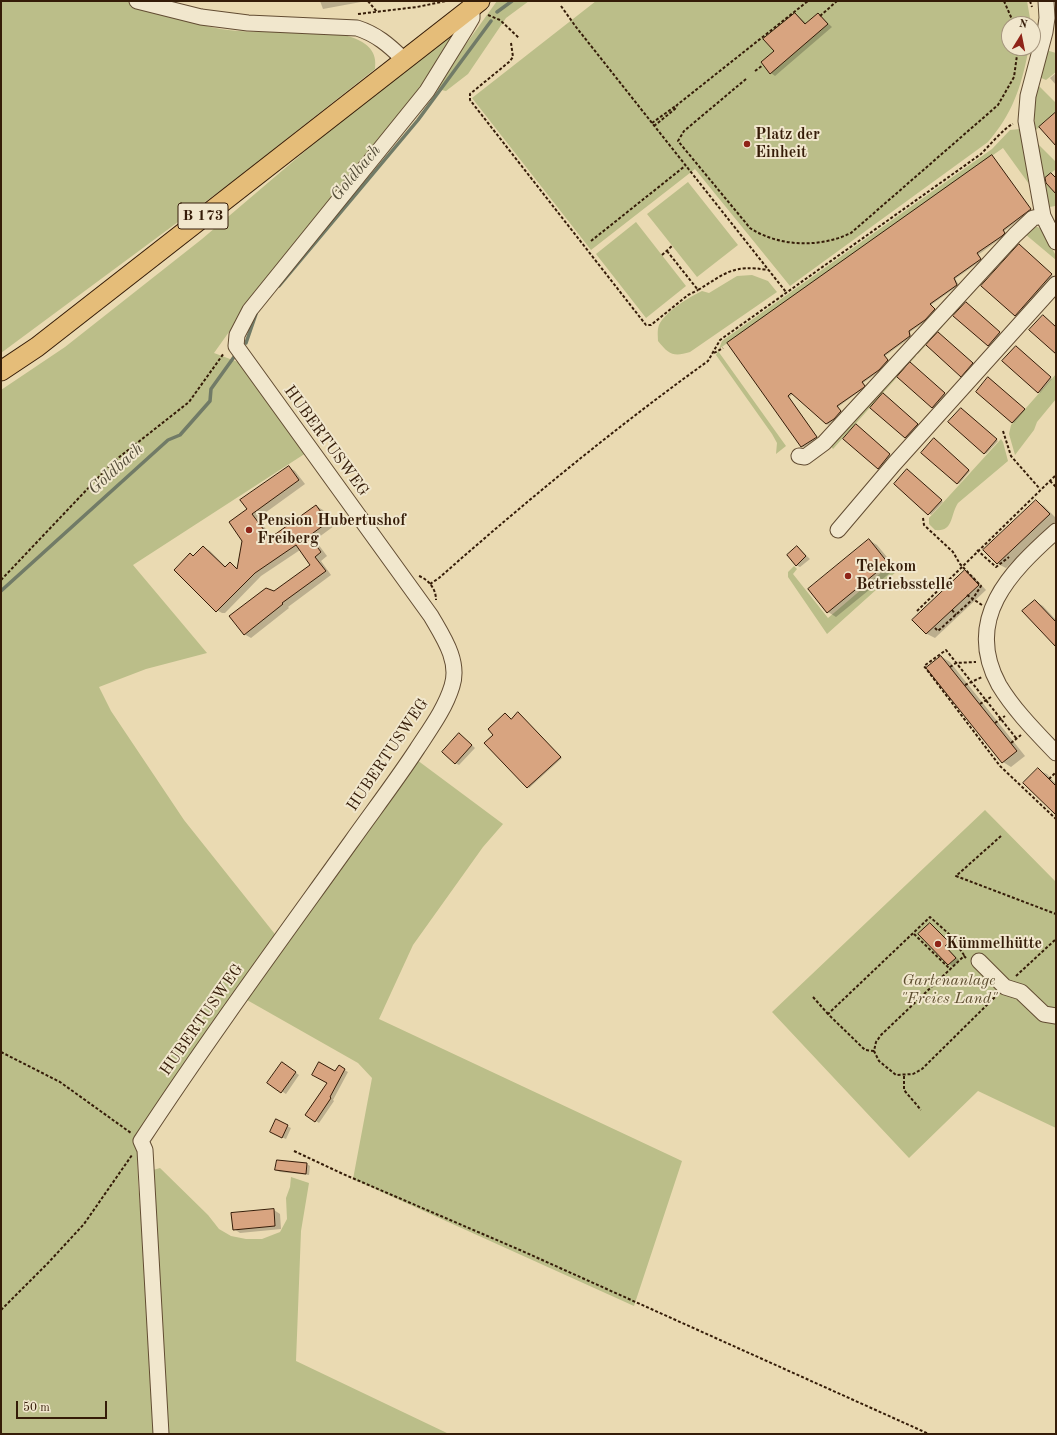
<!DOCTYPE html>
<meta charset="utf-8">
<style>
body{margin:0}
#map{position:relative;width:1057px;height:1435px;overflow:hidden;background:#eadab2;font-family:"Old Standard TT",serif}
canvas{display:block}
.frame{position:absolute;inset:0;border:2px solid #351c08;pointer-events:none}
.north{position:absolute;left:1001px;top:16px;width:40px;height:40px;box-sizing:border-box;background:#f1e7cd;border:1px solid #a6967e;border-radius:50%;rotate:10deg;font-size:11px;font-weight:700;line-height:16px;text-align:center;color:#351c08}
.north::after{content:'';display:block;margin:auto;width:14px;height:18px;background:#8f2418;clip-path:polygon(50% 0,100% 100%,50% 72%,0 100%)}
.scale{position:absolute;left:16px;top:1401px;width:91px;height:18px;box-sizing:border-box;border:2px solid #351c08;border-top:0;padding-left:5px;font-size:12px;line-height:14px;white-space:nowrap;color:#351c08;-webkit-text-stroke:3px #f1e7cd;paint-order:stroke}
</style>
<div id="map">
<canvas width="1057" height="1435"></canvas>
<div class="frame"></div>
<div class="north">N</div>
<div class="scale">50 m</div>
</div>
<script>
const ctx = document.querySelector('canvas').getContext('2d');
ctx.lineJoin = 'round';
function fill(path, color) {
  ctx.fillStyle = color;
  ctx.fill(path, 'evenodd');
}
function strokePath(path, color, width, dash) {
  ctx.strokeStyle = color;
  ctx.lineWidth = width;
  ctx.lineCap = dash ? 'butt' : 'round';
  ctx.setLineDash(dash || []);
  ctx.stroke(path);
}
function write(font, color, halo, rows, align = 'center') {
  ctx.font = font + ' "Old Standard TT",serif';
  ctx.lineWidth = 4;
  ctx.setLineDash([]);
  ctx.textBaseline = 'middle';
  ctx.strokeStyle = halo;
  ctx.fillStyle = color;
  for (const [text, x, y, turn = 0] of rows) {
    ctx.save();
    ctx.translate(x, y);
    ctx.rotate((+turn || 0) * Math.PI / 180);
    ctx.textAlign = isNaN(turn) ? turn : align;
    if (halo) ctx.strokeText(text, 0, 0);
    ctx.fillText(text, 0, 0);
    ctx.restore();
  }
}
fill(new Path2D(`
 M1 1H151L150 12C174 17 197 25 221 29 240 32 261 32 280 32 306 32 382 26 375 69L232 182 1 353Z
 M497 1H529L506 18 468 74 446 91 437 89 438 83Z
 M596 1H1027L1031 24H1009V48H1029L1028 52C1021 88 1012 114 988 142L790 286 695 169 591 250 472 98Z
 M453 34V38L430 77 266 280 214 353 246 365 306 453 133 565 207 653 146 669 99 687 111 711 184 820 278 938 137 1145 138 1181 158 1434H1V390L65 347 202 239 371 95Z
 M1046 50 1056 53V72L1046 80 1039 77Z
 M1037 84 1056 103V111L1035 131 1034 109Z
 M1020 129 1029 184 1003 148 719 349 722 341 992 149 1010 130Z
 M1037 143 1056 162V169L1043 180 1056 194 1055 206 1050 207 1048 205Z
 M688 182 738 245 697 277 647 214Z
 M636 222 686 286 646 318 596 254Z
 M1035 226 1042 229 1056 256V260L1025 234 918 354 915 351 1014 243Z
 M752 275 768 281 777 292 690 352C674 357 669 355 658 341 658 336 657 330 659 325 665 312 689 297 702 291L709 293 737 276Z
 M718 351 786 446 776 454 777 443 772 434 716 355Z
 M912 353 916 356 833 449 829 444Z
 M1056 374V399L1037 422 1034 430 1015 455 1009 434 1011 425Z
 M1001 439 1003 442 1008 461 958 503C950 515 954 532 935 530L929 524V518Z
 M890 565 896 567 897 571 827 634 788 577V572L794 566 797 569 793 574 828 618Z
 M417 760 503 824 483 847 413 945 379 1019 682 1161 634 1306 353 1179 372 1078 358 1063 247 1000Z
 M985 810 1056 882V1128L978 1091 909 1158 772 1012Z
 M160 1168 208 1215 219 1229 231 1236 246 1239H262L280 1232 287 1219 286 1198 290 1187 291 1177 309 1183 301 1231 296 1361 449 1434H165L150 1171Z`), '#bbbe89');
fill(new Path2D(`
 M320 1H361V2L323 9Z
 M796 14 807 24 818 14 832 27 775 76 771 73Z
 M1056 73V85L1050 78Z
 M992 156 1031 211 1003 232 1006 234 1004 236 978 255 982 260 955 279 959 285 931 305 936 311 926 321 910 332 911 337 885 356 889 361 880 371 863 383 866 387 864 388 838 407 842 412 828 425 793 394 789 397 818 438 804 447H802L729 343Z
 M1020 247 1053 276 1017 316 1016 315Z
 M969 305 1001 334 990 346H988Z
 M942 336 974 364 963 377 961 376Z
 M1018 348 1052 379 1040 393 1039 392Z
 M912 365 946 395 934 408 899 377Z
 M990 379 1025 410 1014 423 1012 422Z
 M884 394 919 425 907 439 871 408Z
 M963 410 998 441 986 454 949 422Z
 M858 426 891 456 880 469H878Z
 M936 441 970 471 959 484 957 483Z
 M289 467 295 471 305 484 258 518 272 538 316 506 323 510 334 526 315 540 327 556 321 561 331 575 288 607 289 608 251 638 244 634 274 593 311 565 300 550 261 576 225 613H222L215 609 194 557 203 547 210 551 226 567 230 563 238 569 248 510Z
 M908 471 943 502 931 515 895 483Z
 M1036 501 1044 506 1056 518V521L1006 568 998 564 985 550Z
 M869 540 877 545 896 568 836 617 828 612 809 589Z
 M797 547 810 559 800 567 796 565Z
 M965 571 973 576 986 590 935 638 927 634 913 620Z
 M1035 601 1043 606 1056 620V646Z
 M942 657 950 662 1025 756 1011 767 1003 762Z
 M520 714 562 758 529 788 511 720Z
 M463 737 475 748 459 765 455 763Z
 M1038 770 1047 774 1056 784V814Z
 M930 924 952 945 948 949 959 960 953 967 920 934Z
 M286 1066 299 1075 286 1094 269 1083Z
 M339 1067 348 1072 333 1100 334 1101 319 1123 307 1115Z
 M277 1121 291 1128 286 1139 275 1134Z
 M278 1161 307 1164 310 1166 309 1175 280 1172 276 1170Z
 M274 1210 280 1214 281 1229 240 1233 234 1229Z`), '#0003');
strokePath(new Path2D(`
 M497 12 512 1
 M279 286 418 120 491 21
 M246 343 256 314
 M1 591 168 440 180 435 210 401 211 389 234 357`), '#717b67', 3.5);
const building = new Path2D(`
 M795 13 805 24 818 13 828 24 770 74 761 62 774 51 763 39Z
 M1056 112V146L1039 127Z
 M992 155 1031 209 1003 230 1005 233 1002 236 977 253 981 259 954 278 957 285 930 304 935 309 925 320 909 331 910 336 884 355 888 360 879 370 862 382 865 386 863 388 837 406 841 411 834 419 826 424 791 393 788 396 817 437 801 447 727 343Z
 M1051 173 1056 178V194L1046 183 1045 178Z
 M1019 244 1052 274 1015 316 981 286Z
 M966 302 1000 332 988 346 953 316Z
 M1043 315 1056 327V354L1029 330Z
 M938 332 973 363 961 377 926 345Z
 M1016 346 1051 377 1038 393 1002 361Z
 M910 362 945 393 932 408 897 377Z
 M988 377 1025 409 1012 423 976 392Z
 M883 393 918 424 905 438 870 408Z
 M961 408 997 439 984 454 948 422Z
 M856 424 890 454 878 469 843 439Z
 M934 438 969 470 957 484 921 453Z
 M289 466 299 480 252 514 270 538 316 505 328 522 309 536 321 552 315 557 326 571 282 603 283 604 244 635 229 616 266 588 274 591 310 565 296 545 255 573 216 612 174 570 190 553 193 556 203 546 225 567 230 562 237 569 242 541 229 522 247 509 240 500Z
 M907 469 942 500 928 515 894 484Z
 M1036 500 1050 514 997 564 983 550Z
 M869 539 888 563 827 613 808 589Z
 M797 546 806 556 796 566 787 555Z
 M965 570 979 585 926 634 912 620Z
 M1035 600 1056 622V647L1022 611Z
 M941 656 1017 751 1002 763 926 668Z
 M518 712 561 757 527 788 484 743 493 735 488 729 505 713 511 719Z
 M459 733 472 745 455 764 442 752Z
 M1038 768 1056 786V815L1023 783Z
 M930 923 949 942 945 946 956 958 948 965 918 934Z
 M282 1062 296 1072 281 1093 267 1083Z
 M319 1062 335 1071 339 1065 345 1069 330 1097 331 1098 315 1122 305 1115 327 1083 312 1075Z
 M276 1119 288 1125 282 1138 270 1132Z
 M277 1160 307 1163 306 1174 275 1170Z
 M274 1209 275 1226 233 1230 231 1213Z`);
fill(building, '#d8a480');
strokePath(building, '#351c08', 1);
const minor = new Path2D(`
 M137 1 201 17 248 23 357 28C376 34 389 45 403 59
 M1046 1 1047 18 1045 32 1028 96 1026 121 1043 216 1056 242
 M799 456 805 457 824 443 1015 235 1033 218 1043 216
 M838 530 894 464 1056 284
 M1056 531C1010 572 963 619 999 685 1014 710 1036 732 1056 753
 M979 961 1005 987 1021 992 1044 1014 1056 1016
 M161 1434 145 1150 141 1141C208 1039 280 941 351 842 373 811 396 781 417 749 430 729 445 709 452 686 460 661 443 637 431 616L236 346 237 335 250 310 427 91 466 28 472 18V7`);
const major = new Path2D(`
 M1 371 37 347 480 1`);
strokePath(minor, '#624c32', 17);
strokePath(major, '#351c08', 21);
strokePath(new Path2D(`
 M368 1 377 12
 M1004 1 1014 24
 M1030 1 1032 7
 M561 6 576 27 786 292
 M358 14 417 7 446 1
 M488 15 500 20 519 38
 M820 16 837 1
 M511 43 513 57 509 62 470 94V100L646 325H651L688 295 698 290
 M755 71 763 65
 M746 79 684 131 678 141 750 228C779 247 820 248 851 233L998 105 1014 77 1018 48
 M652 123 677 105
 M654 126 675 109 677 105 808 1
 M591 241 685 166
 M667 251 698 290C726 273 733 264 768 270
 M662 255 672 246
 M714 353 723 348
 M1003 431 1011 456 1040 489
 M1050 481 1056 487
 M923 518 924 525 953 552 960 564 981 586 972 600 938 631 934 627
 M977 550 996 567 1009 557
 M419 576C429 580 436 589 436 600
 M1 580 113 462 189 402 224 353
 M430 584 439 578C525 502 615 428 708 361L720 340 981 154C988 147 1006 126 1013 124
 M967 595 982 605
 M952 610 956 615
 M917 611 1056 475
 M950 667 956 663 976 662
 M965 685 982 677
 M980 704 991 697
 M995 723 1005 716
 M1016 738 946 650 924 666 1000 766 1056 819
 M1011 743 1021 735
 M1049 779 1056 772
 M1001 836 956 876 1056 914
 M914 934 950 969
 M966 958 964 956 881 1035 876 1042 874 1051 879 1061 896 1075 913 1074 922 1069 996 996
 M1016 976 1056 939
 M813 997 828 1014
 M874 1051 865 1050 828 1014 930 917 949 934 964 955
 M1 1052 60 1082 131 1133
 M904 1076V1090L921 1110
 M294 1151 343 1174 520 1250 929 1434
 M1 1310 48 1263 84 1224 132 1155`), '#351c08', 2, [3, 2]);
strokePath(minor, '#f1e7cd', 15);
strokePath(major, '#e5bd79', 19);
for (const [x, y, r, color] of [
 [747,144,4,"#8f2418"],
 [249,530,4,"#8f2418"],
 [848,576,4,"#8f2418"],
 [938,944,4,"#8f2418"]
]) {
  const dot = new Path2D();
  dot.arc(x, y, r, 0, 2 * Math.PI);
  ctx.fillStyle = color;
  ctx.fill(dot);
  strokePath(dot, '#f1e7cd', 1.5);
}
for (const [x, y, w] of [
 [203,216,50]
]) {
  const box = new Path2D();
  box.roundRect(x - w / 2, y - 13, w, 26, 3);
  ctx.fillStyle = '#f1e7cd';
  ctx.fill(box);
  strokePath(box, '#351c08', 1);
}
write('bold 15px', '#351c08', null, [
 ["B 173",203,216]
]);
write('bold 16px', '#351c08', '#f1e7cd', [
 ["Platz der",755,135],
 ["Einheit",755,153],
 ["Pension Hubertushof",257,521],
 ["Freiberg",257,539],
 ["Telekom",856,567],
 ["Betriebsstelle",856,585],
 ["Kümmelhütte",946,944]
], 'left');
write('16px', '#351c08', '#f1e7cd', [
 ["HUBERTUSWEG",326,441,54],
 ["HUBERTUSWEG",388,755,-56],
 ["HUBERTUSWEG",202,1020,-55]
]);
write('italic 16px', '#5d4d2f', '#f1e7cd', [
 ["Gartenanlage",949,981],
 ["\"Freies Land\"",949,999]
]);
write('italic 17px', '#534c38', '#f1e7cd', [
 ["Goldbach",356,173,-50],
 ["Goldbach",116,469,-42]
]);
</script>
